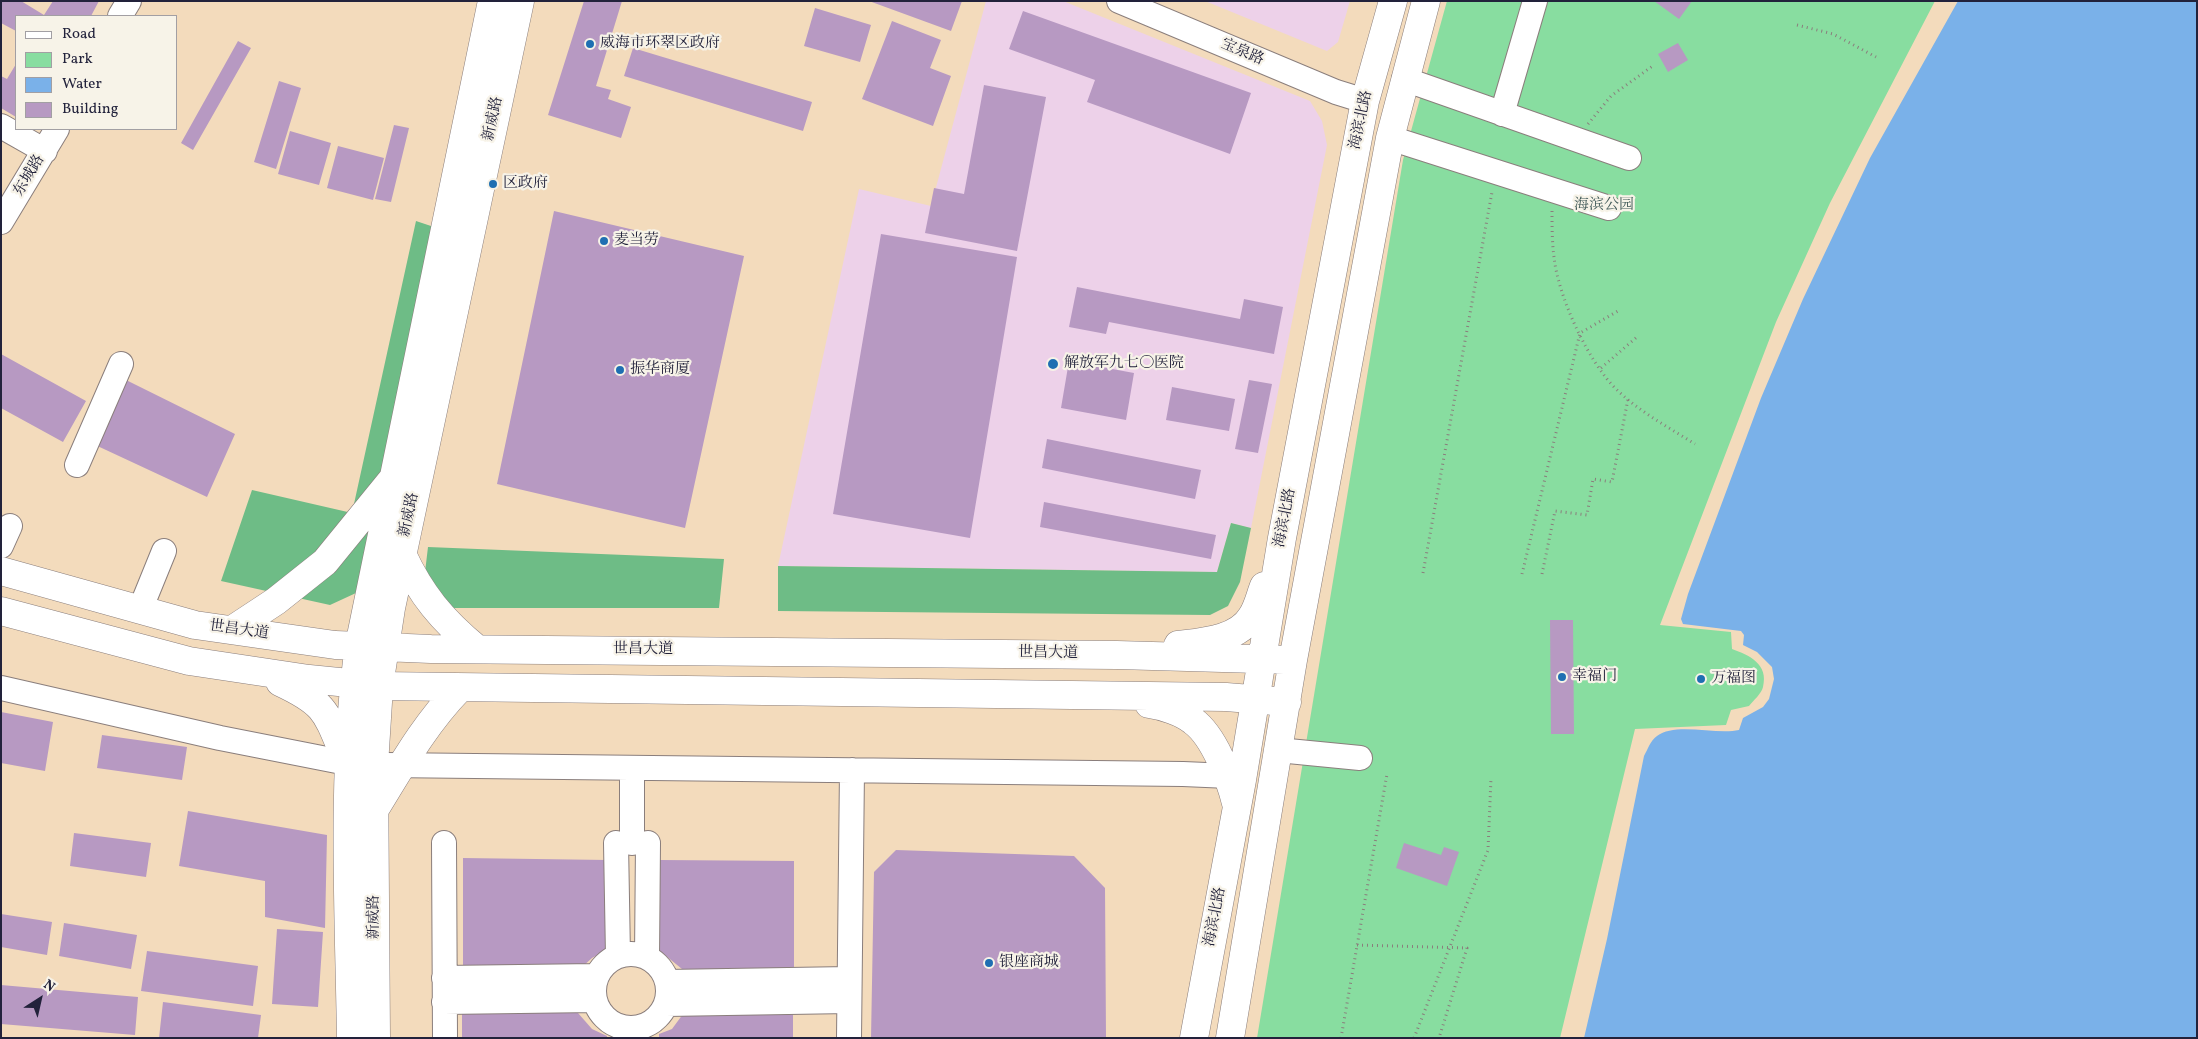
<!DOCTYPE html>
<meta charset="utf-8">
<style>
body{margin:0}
#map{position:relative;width:2198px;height:1039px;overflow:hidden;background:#f3dbbc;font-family:Vollkorn,serif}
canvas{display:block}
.frame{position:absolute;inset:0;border:2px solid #22223b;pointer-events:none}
.legend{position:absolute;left:15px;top:15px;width:162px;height:115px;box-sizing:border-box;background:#f7f3e8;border:1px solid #a29fa3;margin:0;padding:6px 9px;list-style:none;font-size:15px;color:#22223b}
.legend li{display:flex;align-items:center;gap:10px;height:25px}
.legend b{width:25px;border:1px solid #a29fa3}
.north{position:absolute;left:15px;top:974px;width:50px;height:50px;-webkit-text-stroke:4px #f7f3e8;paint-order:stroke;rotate:35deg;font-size:14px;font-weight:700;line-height:20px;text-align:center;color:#22223b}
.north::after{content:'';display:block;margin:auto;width:18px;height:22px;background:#22223b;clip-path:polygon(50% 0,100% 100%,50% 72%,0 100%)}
</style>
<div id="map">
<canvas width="2198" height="1039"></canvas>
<div class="frame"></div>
<ul class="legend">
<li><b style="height:6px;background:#fff"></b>Road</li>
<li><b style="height:14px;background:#88dda0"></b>Park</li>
<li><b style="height:14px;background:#7ab1e9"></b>Water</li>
<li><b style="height:14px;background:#b799c2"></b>Building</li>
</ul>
<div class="north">N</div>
</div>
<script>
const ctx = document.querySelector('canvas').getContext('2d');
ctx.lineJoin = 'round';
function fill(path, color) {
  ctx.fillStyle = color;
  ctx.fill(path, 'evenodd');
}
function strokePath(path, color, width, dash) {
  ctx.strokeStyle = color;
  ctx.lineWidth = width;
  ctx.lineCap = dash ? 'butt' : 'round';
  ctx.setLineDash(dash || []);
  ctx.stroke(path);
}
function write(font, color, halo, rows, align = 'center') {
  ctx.font = font + ' Vollkorn,"Noto Serif SC",serif';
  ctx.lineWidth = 4.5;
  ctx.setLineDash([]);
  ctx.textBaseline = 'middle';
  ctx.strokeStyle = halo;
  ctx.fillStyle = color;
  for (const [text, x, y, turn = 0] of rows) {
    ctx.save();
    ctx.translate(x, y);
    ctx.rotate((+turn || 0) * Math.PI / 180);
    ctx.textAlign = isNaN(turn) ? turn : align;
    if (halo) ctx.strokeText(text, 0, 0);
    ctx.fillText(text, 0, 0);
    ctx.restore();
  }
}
fill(new Path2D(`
 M986 1H1063L1310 101 1322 121 1327 145 1251 528 1231 523 1217 572 778 566 859 189 931 206Z
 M1205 1H1350L1338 42 1327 51Z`), '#edd1e9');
fill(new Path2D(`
 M1447 1H1935L1830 203 1776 322 1660 625 1731 632 1732 649C1749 655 1769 664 1763 687 1762 693 1753 701 1749 706L1731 710 1726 725 1635 729 1560 1038H1257L1403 160Z`), '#88dda0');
fill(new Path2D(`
 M416 221 434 227 356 593 330 605 221 581 252 490 352 513Z
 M1231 523 1251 528 1240 582 1228 606 1210 615 778 611V566L1217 572Z
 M428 547 724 559 719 608H454L423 589Z`), '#6ebc86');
fill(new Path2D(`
 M1958 1H2197V1038H1584L1607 939 1644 756C1648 749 1650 741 1657 736 1675 722 1716 735 1739 730L1743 718 1763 707 1769 699 1774 679 1772 667 1757 652 1743 645 1744 635 1741 631 1683 624 1681 619 1688 594 1761 398 1803 299 1870 158Z`), '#7ab1e9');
fill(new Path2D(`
 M1 1H21L44 15 53 1H99L91 16H16V31L1 23Z
 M584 1H622L596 86 611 90 608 99 631 107 621 138 548 115Z
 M869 1H962L951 31Z
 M1654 1H1692L1679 19Z
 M815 8 871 25 860 62 804 46Z
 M1023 11 1251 93 1230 154 1087 102 1095 80 1009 49Z
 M892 21 941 40 930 68 951 76 933 126 862 99Z
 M238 41 251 48 193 150 181 143Z
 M1678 43 1688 60 1668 72 1658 54Z
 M633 48 812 102 803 131 624 76Z
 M16 64V117L1 108V76L7 79Z
 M279 81 301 88 276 169 254 162Z
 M984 85 1046 97 1017 251 925 233 934 188 964 194Z
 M394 125 409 128 391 202 375 199Z
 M290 131 331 143 319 185 278 174Z
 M338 146 384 158 373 200 327 188Z
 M554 211 744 256 685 528 497 484Z
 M881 234 1017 257 970 538 833 514Z
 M1077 287 1240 319 1244 299 1283 307 1274 354 1109 322 1106 334 1069 327Z
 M1 354 86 401 63 442 1 408Z
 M1069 361 1134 373 1126 420 1061 408Z
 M122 378 235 434 207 497 91 443Z
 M1249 380 1272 384 1258 453 1235 449Z
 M1172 387 1235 399 1229 431 1166 420Z
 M1047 439 1201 470 1195 499 1042 468Z
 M1044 502 1216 535 1211 559 1040 527Z
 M1550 620H1573L1574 734H1551Z
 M1 712 53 722 45 771 1 763Z
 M102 735 187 747 182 780 97 768Z
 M188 811 327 835 325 928 265 917V881L179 866Z
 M74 833 151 843 146 877 70 866Z
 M1404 843 1441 855 1444 847 1459 852 1447 886 1396 868Z
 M896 850 1074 856 1105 888 1106 1038H871L874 872Z
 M463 858 608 860 607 950 592 958 581 968 463 967Z
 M660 860 794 861V970L682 969 660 951Z
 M1 914 52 922 47 955 1 947Z
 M64 923 137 935 131 969 59 956Z
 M277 929 323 932 318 1007 272 1004Z
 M147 951 258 966 253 1006 141 991Z
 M1 985 138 997 135 1035 1 1024Z
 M163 1002 261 1015 258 1038H159Z
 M462 1012 578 1013 592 1029 607 1036V1038H462Z
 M683 1014 793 1015V1038H659V1034L672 1029Z`), '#b799c2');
const minor = new Path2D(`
 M1119 1 1336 92 1365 101
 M120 16 129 1
 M1404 79 1629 158
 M1502 114 1535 1
 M1 126 45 151
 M1390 138 1609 208
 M1 222 57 129
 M77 465 121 364
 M1 546 10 526
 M140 610 164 551
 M1 688 220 738 347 763
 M1278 750 1360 758
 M386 765 1183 774 1229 776 1242 780
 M632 768V843
 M444 843 445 1038
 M616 843 618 956
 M594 991a37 37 0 1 1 74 0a37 37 0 1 1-74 0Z
 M647 957 648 843
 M444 978 596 976
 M667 982 849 979
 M444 1002 594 1000
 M666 1004 849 1001
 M849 1038 852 770`);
const major = new Path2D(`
 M402 554C421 595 442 620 477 649
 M1 571 195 625 335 645 431 649 1117 655 1293 660
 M1 611 189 661 309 679 379 686 1226 697 1287 702
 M232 630 276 601 325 562 391 481
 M1178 645C1202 642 1238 640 1252 616 1258 607 1260 596 1264 586
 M280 682C325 703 326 711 344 755
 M1149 704C1163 706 1182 712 1193 721 1214 736 1230 779 1236 803
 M375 809C401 767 424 725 459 689
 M351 1038C349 907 341 776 359 646L492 1
 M376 1038 374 765 379 686 391 608 520 1
 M1194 1038 1242 780 1282 538 1365 101 1393 1
 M1230 1038 1293 660 1390 138 1426 1`);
strokePath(minor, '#8a7e7c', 26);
strokePath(major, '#8a7e7c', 29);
strokePath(new Path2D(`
 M1797 25 1833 34 1876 57
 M1588 124 1611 96 1654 65
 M1552 211C1552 226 1552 242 1554 257 1558 296 1588 362 1617 390 1640 412 1668 427 1695 444
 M1601 368 1637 337
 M1423 573 1492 192
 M1522 574 1580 333 1618 311
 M1542 574 1555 511 1587 515 1593 479 1612 482 1628 399
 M1357 945 1467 948 1439 1038
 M1341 1038 1387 774
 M1414 1038 1488 850 1491 778`), '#8a7e7c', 3, [1, 4]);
strokePath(minor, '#fff', 24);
strokePath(major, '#fff', 28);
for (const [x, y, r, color] of [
 [590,44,5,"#1f6fb2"],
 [493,184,5,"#1f6fb2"],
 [604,241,5,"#1f6fb2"],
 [1053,364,6,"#1f6fb2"],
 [620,370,5,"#1f6fb2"],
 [1562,677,5,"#1f6fb2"],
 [1701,679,5,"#1f6fb2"],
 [989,963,5,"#1f6fb2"]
]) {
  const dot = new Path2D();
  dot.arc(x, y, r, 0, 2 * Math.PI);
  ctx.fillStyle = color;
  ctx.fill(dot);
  strokePath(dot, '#f7f3e8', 2);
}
write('15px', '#22223b', '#f7f3e8', [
 ["威海市环翠区政府",600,44],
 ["区政府",503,184],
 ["麦当劳",614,241],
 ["解放军九七〇医院",1064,364],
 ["振华商厦",630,370],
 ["幸福门",1572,677],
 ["万福图",1711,679],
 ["银座商城",999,963]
], 'left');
write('15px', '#22223b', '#f7f3e8', [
 ["宝泉路",1242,53,23],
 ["新威路",494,119,-78],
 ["海滨北路",1362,120,-78],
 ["东城路",30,176,-59],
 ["新威路",410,515,-78],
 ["海滨北路",1286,518,-79],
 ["世昌大道",239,631,8],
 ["世昌大道",643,650],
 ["世昌大道",1048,654,1],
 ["新威路",375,917,-90],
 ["海滨北路",1216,917,-79]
]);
write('15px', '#415a59', '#f7f3e8', [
 ["海滨公园",1604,206]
]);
</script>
